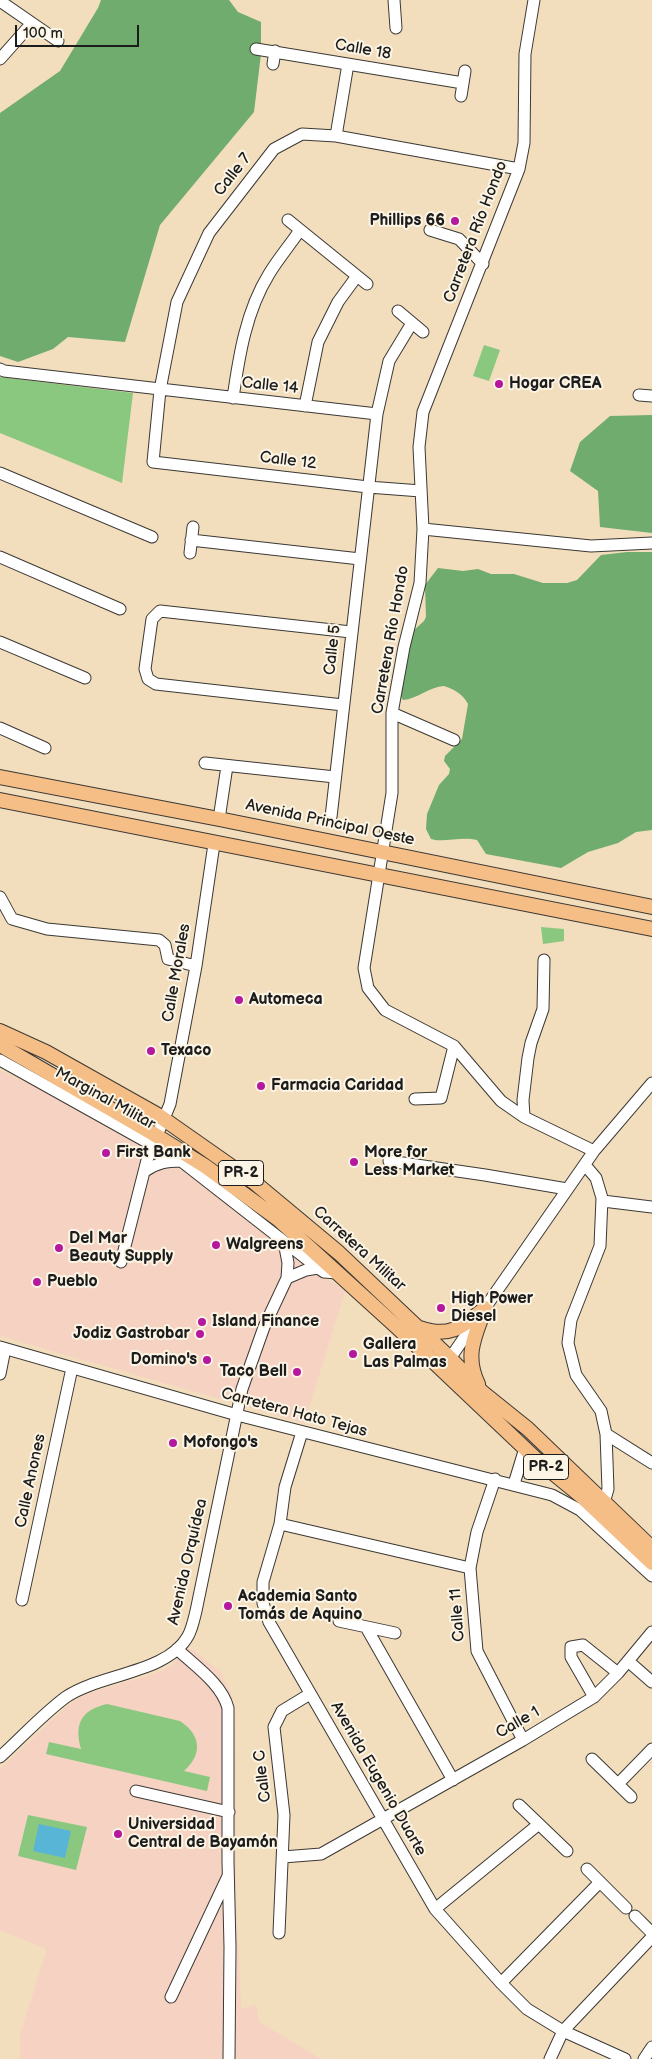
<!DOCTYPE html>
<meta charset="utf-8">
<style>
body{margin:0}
#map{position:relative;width:652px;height:2059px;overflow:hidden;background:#f2ddbd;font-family:"Balsamiq Sans",sans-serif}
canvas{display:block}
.scale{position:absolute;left:15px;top:25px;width:124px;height:22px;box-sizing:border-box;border:2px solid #1c1c1c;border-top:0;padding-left:6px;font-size:15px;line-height:18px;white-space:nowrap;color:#1c1c1c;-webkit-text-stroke:4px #fcf5e5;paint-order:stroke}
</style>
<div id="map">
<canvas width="652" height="2059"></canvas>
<div class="scale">100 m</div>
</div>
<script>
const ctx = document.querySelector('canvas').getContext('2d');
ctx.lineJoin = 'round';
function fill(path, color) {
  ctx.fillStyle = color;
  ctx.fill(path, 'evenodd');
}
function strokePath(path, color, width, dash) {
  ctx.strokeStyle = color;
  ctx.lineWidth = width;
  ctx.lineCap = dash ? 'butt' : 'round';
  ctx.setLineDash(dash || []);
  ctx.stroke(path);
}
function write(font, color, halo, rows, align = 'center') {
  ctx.font = font + ' "Balsamiq Sans",sans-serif';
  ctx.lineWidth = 4;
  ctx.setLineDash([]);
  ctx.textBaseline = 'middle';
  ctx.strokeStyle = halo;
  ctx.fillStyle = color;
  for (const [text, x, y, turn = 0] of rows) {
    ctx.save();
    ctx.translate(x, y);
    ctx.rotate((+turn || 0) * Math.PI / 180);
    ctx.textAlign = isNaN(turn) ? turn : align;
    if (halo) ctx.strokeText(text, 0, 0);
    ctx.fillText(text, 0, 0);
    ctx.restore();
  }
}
fill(new Path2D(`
 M0 1070 65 1101 170 1161 279 1245 345 1291 304 1423 0 1336Z
 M186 1648 193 1650 221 1672 233 1699 236 1778V1891L241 2009 256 2005 259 2022 321 2059H20V2036L47 1949 0 1930V1769L68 1705 86 1694 157 1673 173 1664Z`), '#f6d2c3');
fill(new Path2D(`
 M484 345 500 350 489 381 473 376Z
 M0 377 133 393 122 483 0 433Z
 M541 927 564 929V941L543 944Z
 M107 1704 180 1721C201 1735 203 1754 184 1771L210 1777 207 1791 46 1754 49 1742 81 1749C74 1724 81 1710 107 1704Z
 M28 1815 87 1827 76 1870 18 1856Z`), '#8ac87f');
fill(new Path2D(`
 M101 0H229L238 12 261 22V54L254 112 160 225 125 342 68 337 53 349 18 362 0 356V113L60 71 98 8Z
 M652 415V533L600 527 598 491 570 471 580 442 610 416Z
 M627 552H652V830L636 832 618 843 588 852 561 868 486 854 477 840C462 836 443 843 431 839L426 829 427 814 439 785 449 774 450 769 444 761 445 756 462 739 468 704C463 694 454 689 444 686 429 687 417 699 403 700L398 692 412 632 424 621 426 617 425 585 438 568 463 571 478 569 491 574H514L543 583H567L577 580 601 555Z`), '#6fac6e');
fill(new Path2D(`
 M39 1824 71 1831 65 1858 33 1851Z`), '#58b5d6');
const minor = new Path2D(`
 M394 0 396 28
 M534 0 525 54 524 143 519 169 423 412 419 447 423 529 420 583 404 647 392 713V793L364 968 368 988 385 1010 454 1046 501 1101 524 1117 594 1151
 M0 1 58 41
 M256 49 463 83
 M0 59 32 23
 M273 64 275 51
 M461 96 465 71
 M336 136 348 64
 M288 220 367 284
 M430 230 459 239 483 264
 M398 311 423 332
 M0 369 4 371 377 414
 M639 395 652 396
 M233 398C239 356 246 311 269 274 278 259 290 245 300 230
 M305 406 318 342 338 302 357 276
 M0 473 152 537
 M421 491 368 487 153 462 160 390 177 302 209 233 274 149 302 134 336 136 519 169
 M423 529 591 546 652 543
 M191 540 360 559
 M190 553 193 527
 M0 557 120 609
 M0 642 85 678
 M343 705 156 684 148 679 145 669 152 619 160 611 351 632
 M392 713 454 740
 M0 728 45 748
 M205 763 335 777
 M331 817 377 414 389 361 412 323
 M219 819 227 766
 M0 897 12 919 47 929 159 940 165 945 168 959 196 966
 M0 1060 181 1161 318 1268 324 1272 337 1273
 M415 1099 441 1098 454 1046
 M524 1117 523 1100 528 1058 531 1043 543 1009 544 960
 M389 1161 485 1175 567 1189
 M585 1165 596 1178 602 1198 600 1246 571 1320 568 1343 576 1375 601 1411 606 1434 608 1489 604 1503
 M145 1171C157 1163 166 1161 181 1161
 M603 1201 652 1207
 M121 1262 147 1160 170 1104 196 966 214 844
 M287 1278 306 1270 318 1268
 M0 1347 237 1415 552 1495 580 1510 652 1576
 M446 1364 594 1151 652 1083
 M0 1374 5 1349
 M302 1432 285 1487 280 1524 263 1582V1603L269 1622 435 1909 501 1983 527 2009 563 2031 625 2059
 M606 1434 652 1463
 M495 1479 477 1532 470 1568 477 1651 523 1740
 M514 1484 525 1448
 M280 1524 470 1568
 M22 1600 72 1368
 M339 1621 395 1633
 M366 1627 453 1780
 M177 1649C195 1666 222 1684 228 1708V1861L230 1947 229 2059
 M628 1661 652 1682
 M594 1697 571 1657V1647L583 1645 618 1673
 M0 1757C21 1738 44 1713 66 1697 99 1674 168 1673 188 1636 192 1629 194 1619 196 1611L242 1389 264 1327 287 1278 288 1263 284 1242
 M592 1759 631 1797
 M618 1784 652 1749
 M136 1791 229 1812
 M519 1805 567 1851
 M283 1857 321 1854 523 1740 594 1697 618 1673 652 1632
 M587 1869 626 1908
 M435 1909 539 1824
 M635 1916 652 1933
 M279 1933 284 1815 274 1727 282 1711 310 1694
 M501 1983 600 1882
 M171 1997 228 1876
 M550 2059 563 2031 652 1937
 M644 2059 652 2047`);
const major = new Path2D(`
 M0 777 219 819 652 907
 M0 800 652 929
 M0 1031 46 1052 158 1115 255 1183 339 1253 450 1358 482 1392 528 1429 652 1548
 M0 1045 152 1133 205 1166 278 1219 398 1328 536 1459 580 1495 652 1563
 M420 1328C448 1338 461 1328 483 1310
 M478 1384C464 1355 475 1336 485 1308`);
strokePath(minor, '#3c3934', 13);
strokePath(major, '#3c3934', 16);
strokePath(minor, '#fff', 11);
strokePath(major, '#f6be87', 14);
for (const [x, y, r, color] of [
 [455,221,5,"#b5179e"],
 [499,384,5,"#b5179e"],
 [239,1000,5,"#b5179e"],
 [151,1051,5,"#b5179e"],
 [261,1086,5,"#b5179e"],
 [106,1153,5,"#b5179e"],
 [354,1162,5,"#b5179e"],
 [216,1245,5,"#b5179e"],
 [59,1248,5,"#b5179e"],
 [37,1282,5,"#b5179e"],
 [441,1308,5,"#b5179e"],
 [202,1322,5,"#b5179e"],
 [200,1334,5,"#b5179e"],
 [353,1354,5,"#b5179e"],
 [207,1360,5,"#b5179e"],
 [297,1372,5,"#b5179e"],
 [173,1443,5,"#b5179e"],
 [228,1606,5,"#b5179e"],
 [118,1834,5,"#b5179e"]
]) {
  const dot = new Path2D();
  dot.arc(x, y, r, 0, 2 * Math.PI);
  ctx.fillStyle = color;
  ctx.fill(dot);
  strokePath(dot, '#fcf5e5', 2);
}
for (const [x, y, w] of [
 [241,1173,45],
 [546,1467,45]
]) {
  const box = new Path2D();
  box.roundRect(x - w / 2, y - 12.5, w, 25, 4);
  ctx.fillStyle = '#fcf5e5';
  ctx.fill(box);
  strokePath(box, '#1c1c1c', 1);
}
write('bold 15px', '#1c1c1c', null, [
 ["PR-2",241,1173],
 ["PR-2",546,1467]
]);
write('16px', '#1c1c1c', '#fcf5e5', [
 ["Calle 18",363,50,10],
 ["Calle 7",233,175,-52],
 ["Carretera Río Hondo",476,232,-69],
 ["Calle 14",270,386,6],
 ["Calle 12",288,461,7],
 ["Carretera Río Hondo",391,640,-80],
 ["Calle 5",333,650,-84],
 ["Avenida Principal Oeste",330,823,12],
 ["Calle Morales",177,973,-80],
 ["Marginal Militar",105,1099,29],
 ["Carretera Militar",359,1249,42],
 ["Carretera Hato Tejas",294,1413,15],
 ["Calle Anones",31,1481,-78],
 ["Avenida Orquídea",188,1562,-77],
 ["Calle 11",458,1615,-94],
 ["Calle 1",518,1723,-30],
 ["Calle C",263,1776,-97],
 ["Avenida Eugenio Duarte",378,1779,60]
]);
write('bold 16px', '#1c1c1c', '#fcf5e5', [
 ["Phillips 66",445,221,"right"],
 ["Hogar CREA",509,384],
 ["Automeca",249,1000],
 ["Texaco",161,1051],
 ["Farmacia Caridad",271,1086],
 ["First Bank",116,1153],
 ["More for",364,1153],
 ["Less Market",364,1171],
 ["Del Mar",69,1239],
 ["Beauty Supply",69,1257],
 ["Walgreens",226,1245],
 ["Pueblo",47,1282],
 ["High Power",451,1299],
 ["Diesel",451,1317],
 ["Island Finance",212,1322],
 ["Jodiz Gastrobar",190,1334,"right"],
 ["Gallera",363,1345],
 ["Las Palmas",363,1363],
 ["Domino's",197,1360,"right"],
 ["Taco Bell",287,1372,"right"],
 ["Mofongo's",183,1443],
 ["Academia Santo",238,1597],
 ["Tomás de Aquino",238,1615],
 ["Universidad",128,1825],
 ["Central de Bayamón",128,1843]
], 'left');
</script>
